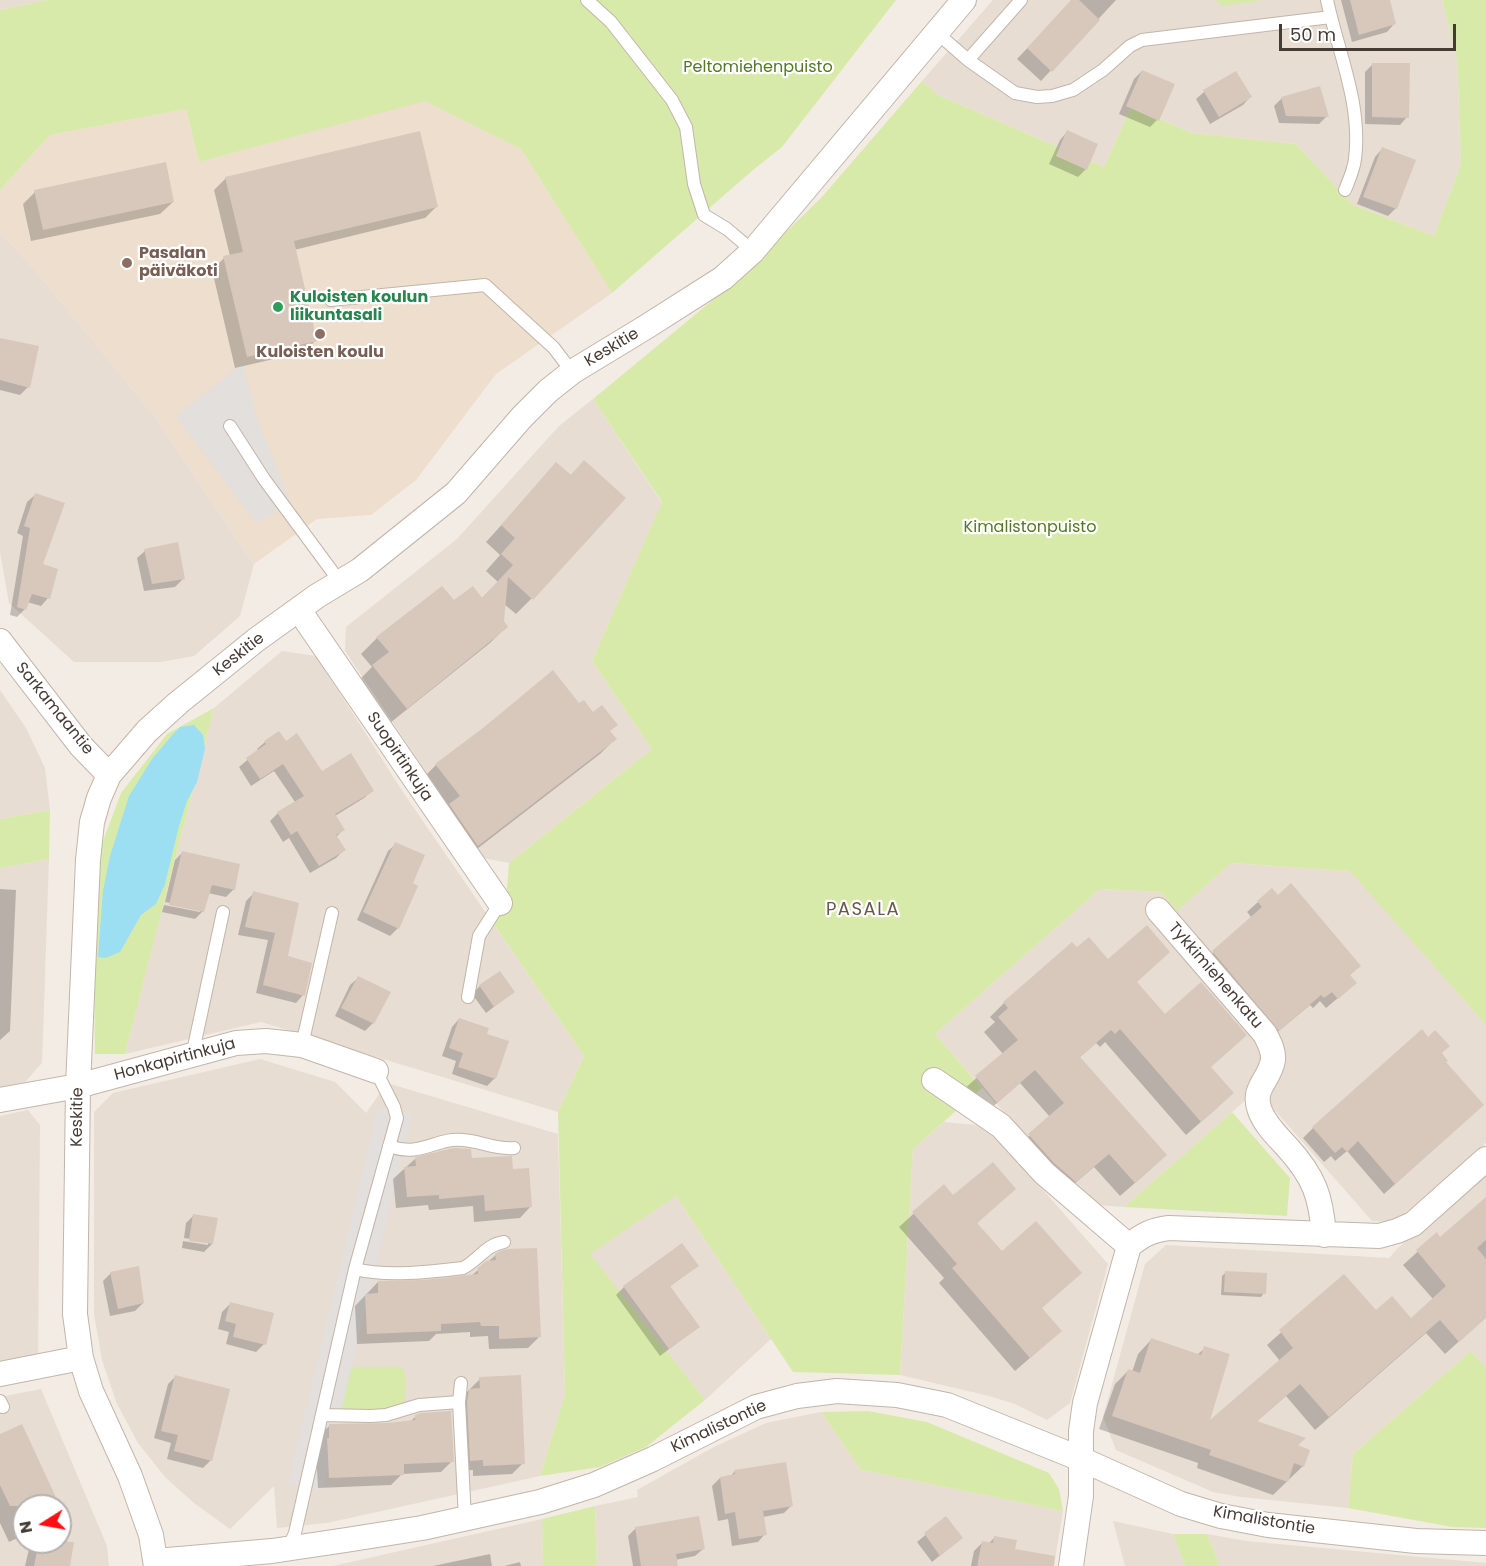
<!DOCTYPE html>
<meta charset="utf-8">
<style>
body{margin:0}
#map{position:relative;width:1486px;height:1566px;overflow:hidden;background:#f3ece4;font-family:Poppins,sans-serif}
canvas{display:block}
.north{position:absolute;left:12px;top:1494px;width:60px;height:60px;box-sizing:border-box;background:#fff;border:2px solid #b5b1ae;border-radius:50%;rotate:259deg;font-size:16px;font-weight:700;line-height:24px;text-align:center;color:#453b34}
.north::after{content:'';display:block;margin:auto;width:21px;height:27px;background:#ff0f14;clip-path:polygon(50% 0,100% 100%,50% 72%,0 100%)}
.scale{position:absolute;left:1279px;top:24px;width:177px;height:27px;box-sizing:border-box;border:3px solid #453b34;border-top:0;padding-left:8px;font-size:18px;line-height:21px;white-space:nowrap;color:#453b34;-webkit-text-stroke:4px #fff;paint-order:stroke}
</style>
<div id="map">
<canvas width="1486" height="1566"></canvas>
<div class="north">N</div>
<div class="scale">50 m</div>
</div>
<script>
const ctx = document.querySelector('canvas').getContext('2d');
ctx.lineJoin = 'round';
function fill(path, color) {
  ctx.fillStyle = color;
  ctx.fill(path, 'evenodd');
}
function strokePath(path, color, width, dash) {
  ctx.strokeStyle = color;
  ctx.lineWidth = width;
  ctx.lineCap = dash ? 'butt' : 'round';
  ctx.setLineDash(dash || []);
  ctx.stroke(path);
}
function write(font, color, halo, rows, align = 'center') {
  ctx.font = font + ' Poppins,sans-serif';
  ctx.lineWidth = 4.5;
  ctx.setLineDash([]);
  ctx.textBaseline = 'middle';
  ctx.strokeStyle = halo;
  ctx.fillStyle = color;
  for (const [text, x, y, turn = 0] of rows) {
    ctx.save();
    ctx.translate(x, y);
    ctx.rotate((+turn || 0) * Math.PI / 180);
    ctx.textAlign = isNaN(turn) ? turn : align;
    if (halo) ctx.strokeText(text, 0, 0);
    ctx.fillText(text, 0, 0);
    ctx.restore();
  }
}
fill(new Path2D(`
 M0 0H47L0 10Z
 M993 0H1442L1457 58 1461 164 1434 236 1353 205 1296 144 1192 133 1131 107 1104 167 938 95 922 81Z
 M0 232 35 270 155 417 254 564 240 616 194 656 161 662H74L9 603 0 552Z
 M593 399 662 503 592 661 652 749 509 863 483 858 345 651 346 627 457 539 559 426Z
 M282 651 316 656 403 792 584 1056 558 1112 261 1022 125 1054 214 708Z
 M0 690 26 728 45 768 50 810 0 819Z
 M49 859 42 1063 25 1082 0 1087V868Z
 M1231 863 1351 871 1486 1025V1143L1395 1222 1372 1221 1257 1090 1124 1207 1084 1204 935 1034 1100 889 1161 892 1177 910Z
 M260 1059 335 1082 366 1113 387 1083 558 1134 565 1394 540 1476 327 1523 277 1528 274 1486 230 1529 194 1503 165 1477 138 1443 117 1404 102 1360 94 1314V1112L113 1093Z
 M28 1110 40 1125 38 1361 0 1368V1116Z
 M944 1122 987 1126 1108 1264 1070 1403 1047 1420 1015 1404 989 1396 900 1375 913 1149Z
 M1486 1171V1368L1471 1351 1353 1454 1348 1508 1241 1497 1213 1492 1116 1450 1103 1417 1145 1264 1166 1245 1389 1258 1397 1249Z
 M676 1196 771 1339 705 1400 589 1254Z
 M41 1389 107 1546 109 1566H0V1397ZM24 1506H60V1542H24Z
 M821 1412 861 1470 1063 1511 1054 1566H597L595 1506 638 1497 637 1490 714 1447 766 1423Z
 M542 1519 543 1566H333Z
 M1113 1521 1173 1534 1185 1566H1125Z
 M1207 1534 1246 1541 1486 1563V1566H1220Z`), '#e7ddd2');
fill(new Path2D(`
 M425 100 521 149 612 293 496 374 416 480 371 515 317 519 254 564 155 417 35 270 0 232V190L50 135 186 109 199 162Z`), '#eddecd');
fill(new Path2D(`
 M47 0H896L782 147 753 170 612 293 521 149 425 101 199 162 186 109 50 135 0 190V10Z
 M1215 0H1264L1223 6Z
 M1442 0H1486V1025L1350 871 1231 863 1177 911 1161 892 1100 889 935 1034 982 1088 913 1149 900 1375 793 1372 676 1196 590 1254 705 1400 646 1447 600 1467 540 1476 565 1394 558 1112 584 1056 491 920 505 911 509 863 652 749 592 661 662 502 593 399 731 285 821 198 922 81 938 95 1104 167 1131 107 1192 133 1296 144 1353 205 1434 236 1461 164 1457 58Z
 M214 708 125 1054H95L94 960 100 849 121 793 167 734Z
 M50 810 49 859 0 868V819Z
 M1232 1112 1290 1178 1287 1216 1124 1207Z
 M1471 1351 1486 1368V1528L1452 1527 1348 1508 1353 1454Z
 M356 1367H398L403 1369C407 1379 406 1394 403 1404L392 1410 343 1411 340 1406 350 1368Z
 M868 1411 927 1422 1049 1473 1059 1489 1063 1511 861 1470 821 1412Z
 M595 1506 597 1566H543L542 1519Z
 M1173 1534H1207L1220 1566H1185Z`), '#d8eaaa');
fill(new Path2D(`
 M243 363 256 416 291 504 256 523 176 416Z
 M378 1106 412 1115 322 1491 288 1483Z`), '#e3dfdd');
fill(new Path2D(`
 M194 725 203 735 205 749 197 782 187 801 179 826 165 884 156 904 141 915 120 952 105 958 98 957 103 891 110 856 129 796 152 759 174 733 180 727Z`), '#9cdff3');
fill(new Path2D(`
 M1073 0H1116L1041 81 1017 59Z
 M1341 0H1388L1394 24 1387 32 1352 42Z
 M1373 64 1407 117 1400 125 1365 124V72Z
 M1142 71 1157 120 1150 127 1119 114 1134 79Z
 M1236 73 1250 97 1243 105 1210 124 1196 99 1204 92Z
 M1282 98 1327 116 1319 124 1279 123 1274 106Z
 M1067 132 1096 145 1086 169 1078 177 1049 164 1060 140Z
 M1382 149 1396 208 1388 216 1357 204 1375 157Z
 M226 178 437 206 425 218 294 250 316 340 304 352 235 368 212 270 224 258 230 256 214 190Z
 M35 192 173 202 160 214 31 241 23 204Z
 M0 339 28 387 20 395 0 390Z
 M584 462 532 598 516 614 504 604 502 622 506 627 490 643 390 723 357 682 372 667 361 654 377 638 454 603 481 599 498 582 486 571 500 555 486 542 557 464 570 476Z
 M35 495 41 565 48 598 41 606 27 602 25 609 17 617 10 615 23 536 17 533 27 502Z
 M145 551 183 579 175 587 144 591 137 558Z
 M579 706 615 739 600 754 464 859 422 779 436 765Z
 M265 742 285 743 322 773 372 791 364 798 335 816 343 830 336 837 344 850 336 858 310 873 289 838 283 842 270 821 278 813 295 802 274 771 251 786 239 767 258 751 257 749Z
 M396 844 411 884 398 928 390 936 357 920 388 851Z
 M183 852 234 889 226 897 208 893 203 911 195 919 162 912 164 905 200 912V909L165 902 175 860Z
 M0 889 16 890 10 1031 0 1040Z
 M254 893 296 903 287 957 303 995 296 1003 256 993 268 940 238 935 246 901Z
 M1258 902 1359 966 1349 976 1344 993 1326 1008 1320 1001 1313 1008 1310 1005 1268 1040 1203 962 1252 918 1247 912Z
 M1077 949 1108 961 1135 982 1209 1067 1218 1107 1186 1135 1105 1042 1100 1047 1096 1043 1079 1058 1151 1169 1120 1196 1094 1167 1061 1195 1015 1149 1050 1117 1020 1083 982 1116 962 1091 1003 1054 984 1032 995 1022 990 1017 1004 1003Z
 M358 978 373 1023 365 1031 335 1016 350 985Z
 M480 986 513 992 486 1013 472 994Z
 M459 1019 486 1035 495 1078 487 1086 452 1074 456 1061 442 1056 452 1027Z
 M1440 1054 1471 1116 1384 1194 1347 1151 1335 1161 1331 1156 1324 1162 1303 1138 1313 1128Z
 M415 1159 470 1160 512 1171 531 1206 520 1218 474 1222 473 1206 429 1210 428 1205 396 1208 393 1179Z
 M944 1186 953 1197 1014 1189 976 1224 1041 1309 1046 1344 1015 1371 939 1283 944 1278 899 1227Z
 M1486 1200V1317L1445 1354 1426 1333 1315 1430 1286 1396 1256 1422 1303 1466 1273 1495 1197 1468 1198 1463 1099 1429 1115 1384 1128 1371 1132 1372 1138 1354 1151 1340 1197 1355 1205 1348 1207 1424 1280 1361 1267 1345 1344 1276 1376 1312 1410 1320 1433 1299 1403 1265 1436 1235 1440 1239Z
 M194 1215 212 1244 204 1252 182 1248 183 1241 208 1245V1242L184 1238 186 1223Z
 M496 1255 539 1337 528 1348 489 1349 488 1336 470 1337V1332L436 1334 429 1341 357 1344 355 1306 378 1282H424L471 1276Z
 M697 1266 669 1287 698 1327 660 1356 616 1295 624 1287Z
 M111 1273 143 1303 135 1311 110 1316 103 1281Z
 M1225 1273 1264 1293 1261 1297 1221 1295 1222 1276Z
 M230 1304 264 1344 256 1352 226 1344 229 1332 218 1329 222 1312Z
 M176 1376 211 1460 203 1468 167 1459 171 1443 154 1438 168 1384Z
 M480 1379 523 1463 512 1474 473 1476V1470L460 1471 458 1401Z
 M416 1416 452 1461 441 1472 402 1474 391 1485 318 1488 316 1451 318 1437 329 1426H372L410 1422Z
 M0 1435 58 1506H24V1535L9 1542 0 1523Z
 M735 1471 792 1505 784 1513 763 1517 765 1534 758 1542 732 1546 728 1519 718 1521 712 1486 720 1478 730 1477Z
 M946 1518 961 1538 932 1562 917 1542Z
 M636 1528 703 1549 695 1556 675 1560 676 1566H633L628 1536Z
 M994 1538 1013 1550 1023 1566H971L974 1551 982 1543 988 1544Z
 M60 1540 73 1543 68 1566H25L29 1549 35 1542H60Z
 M490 1554 492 1566H433Z
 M520 1562 521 1566H504Z`), '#0003');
fill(new Path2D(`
 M1071 0H1079L1100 20 1052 72 1027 48Z
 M1350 0H1390L1396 24 1359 35Z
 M1372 63H1410L1409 118 1372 117Z
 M1142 70 1175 84 1159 121 1126 106Z
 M1236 71 1252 97 1219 117 1203 90Z
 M1320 86 1329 117 1286 116 1281 97Z
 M1067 130 1098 144 1087 170 1056 156Z
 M420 131 438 207 294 241 317 341 247 357 223 256 243 252 225 177Z
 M1382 147 1416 160 1397 209 1363 197Z
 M166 162 174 202 43 230 34 190Z
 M0 338 39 346 30 388 0 380Z
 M584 460 626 498 533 600 508 577 504 621 508 627 407 709 372 665 389 652 376 637 442 586 454 600 473 586 482 598 513 565 501 554 515 538 501 525 556 462 571 475Z
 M35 493 65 503 43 564 58 569 50 599 32 594 26 610 17 607 30 528 24 526Z
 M178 542 185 579 152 584 144 549Z
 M553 670 579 703 584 700 593 712 602 705 618 725 610 731 617 739 478 846 449 804 460 796 435 764 483 728Z
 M279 731 286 741 297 733 322 771 351 753 374 791 335 814 345 830 336 835 346 850 319 866 297 831 291 835 277 812 304 796 283 764 260 779 246 758 266 744 264 741Z
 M395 842 425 855 413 883 418 886 399 929 363 912Z
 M182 851 240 864 235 890 212 885 204 912 169 905Z
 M1291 883 1361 966 1350 975 1357 983 1338 999 1332 992 1324 998 1321 995 1279 1031 1212 951 1262 907 1257 901 1272 888 1278 895Z
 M253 891 299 903 288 956 312 963 305 996 263 985 275 933 245 927Z
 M1147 925 1170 952 1137 982 1165 1014 1201 982 1247 1035 1211 1067 1234 1093 1201 1122 1120 1029 1115 1034 1111 1030 1080 1057 1167 1155 1135 1183 1109 1154 1076 1182 1054 1163 1028 1134 1064 1103 1035 1070 997 1103 975 1076 1018 1040 998 1017 1008 1008 1003 1002 1025 983 1072 942 1077 947 1089 937 1108 959Z
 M500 971 515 992 494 1007 479 985Z
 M358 976 391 992 374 1024 341 1008Z
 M459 1018 489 1028 487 1034 509 1041 496 1079 458 1067 463 1053 449 1048Z
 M1422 1029 1428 1037 1435 1030 1450 1046 1442 1053 1448 1061 1446 1062 1484 1105 1395 1184 1358 1141 1347 1152 1342 1147 1335 1153 1312 1127Z
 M454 1148 471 1149 472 1158 512 1156 513 1169 529 1168 532 1207 485 1211 484 1195 439 1199V1195L407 1197 404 1167 416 1166 415 1157Z
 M993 1162 1016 1189 977 1223 1002 1251 1036 1221 1082 1273 1042 1308 1062 1331 1030 1358 952 1268 957 1264 912 1212 944 1184 953 1195Z
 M1486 1197V1240L1477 1248 1486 1259V1318L1459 1342 1440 1320 1329 1417 1300 1384 1257 1421 1306 1438 1298 1445 1310 1450 1304 1467 1294 1463 1288 1482 1209 1455 1211 1450 1112 1416 1128 1369 1140 1373 1151 1338 1201 1355 1204 1346 1230 1354 1210 1420 1293 1348 1279 1330 1344 1274 1376 1310 1392 1296 1411 1318 1446 1286 1416 1250 1437 1232 1440 1237Z
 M193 1214 218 1218 213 1244 189 1241Z
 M682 1243 699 1266 670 1286 700 1327 669 1349 623 1286Z
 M537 1248 541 1337 499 1339V1326H481L480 1322 441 1324V1331L367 1334 365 1294 378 1293V1281L423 1280 478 1274V1268L486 1261 496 1260 495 1254 500 1251 508 1249Z
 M139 1266 144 1303 118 1309 110 1272Z
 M1225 1271 1267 1273 1266 1294 1224 1292Z
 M230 1302 274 1313 266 1345 233 1337 236 1324 225 1321Z
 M175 1375 230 1389 212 1461 174 1451 178 1435 161 1431Z
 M521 1375 525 1464 483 1466V1460L470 1461 467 1402 469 1389 480 1388 479 1377Z
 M451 1411 454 1462 404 1464V1475L329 1478 327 1438H329V1424L387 1423 415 1420V1415L421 1413Z
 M22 1424 60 1506H10L0 1485V1434Z
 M786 1462 793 1506 763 1511 767 1535 739 1539 735 1512 725 1514 720 1477 735 1474 734 1470Z
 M699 1516 705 1549 676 1554 678 1566H641L635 1527Z
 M946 1516 963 1538 940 1556 924 1533Z
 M994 1536 1017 1540 1015 1549 1055 1556 1054 1566H977L982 1541 993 1543Z
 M39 1542H74L70 1566H34Z`), '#d8c8bc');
const service = new Path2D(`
 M587 0 611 22 672 100 686 127 694 184 704 215 727 229 753 251
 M1327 0C1338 52 1362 104 1355 159 1354 169 1349 180 1345 190
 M936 32 968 60 1015 93 1037 97 1052 96 1073 90 1103 70 1130 46 1142 40 1331 17
 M968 60 1021 0
 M331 300 485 285 554 348 572 372
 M230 426 264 479 340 582
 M468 997 479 936 500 903
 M302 1045 332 913
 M192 1056 223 912
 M389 1146C421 1158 436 1137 463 1140 480 1141 496 1150 514 1148
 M355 1269C386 1277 431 1272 463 1268 479 1260 485 1245 504 1242
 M0 1401 3 1407
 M459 1402 465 1519
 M322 1415 371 1416 386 1415 419 1405 459 1402 461 1383
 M288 1549 295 1533 355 1269 397 1118 394 1107 376 1071`);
const minor = new Path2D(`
 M299 610 500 903
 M0 641 81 746 109 775
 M1158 910 1265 1034C1269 1042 1274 1051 1273 1060 1270 1080 1251 1088 1260 1111 1266 1126 1278 1137 1288 1148 1314 1177 1321 1196 1324 1235
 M934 1080 1001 1126 1044 1173 1129 1246
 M0 1100 78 1086 236 1043 266 1041 302 1045 376 1071
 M0 1374 81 1358
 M156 1561 272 1551 346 1540 422 1528 540 1502 594 1485 653 1459 756 1407 797 1396 837 1391 897 1395 947 1405 1081 1459 1181 1504 1221 1516 1268 1525 1416 1541 1486 1543
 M156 1566 151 1535 130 1476 91 1391 81 1358 75 1314 78 1086 88 860 92 822 99 798 109 775 147 731 178 703 256 640 317 596 360 570 456 493 522 417 548 391 572 372 646 327 723 278 753 251 964 0
 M1071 1566 1081 1496V1431L1085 1403 1129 1246C1142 1235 1152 1230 1169 1228L1379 1236 1397 1231 1413 1224 1486 1159`);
strokePath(service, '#c2b5a9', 14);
strokePath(minor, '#c2b5a9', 26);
strokePath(service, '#fff', 12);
strokePath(minor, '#fff', 24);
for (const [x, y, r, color] of [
 [127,263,6,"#8d6e63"],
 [278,307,6,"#2e9e5b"],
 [320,334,6,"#8d6e63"]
]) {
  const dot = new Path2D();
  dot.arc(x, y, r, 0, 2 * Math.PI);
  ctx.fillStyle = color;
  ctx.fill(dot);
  strokePath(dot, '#fff', 2);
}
write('16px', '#537924', '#fff', [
 ["Peltomiehenpuisto",758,68],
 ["Kimalistonpuisto",1030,528]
]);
write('bold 16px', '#785e54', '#fff', [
 ["Pasalan",139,254],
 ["päiväkoti",139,272],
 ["Kuloisten koulu",320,353,"center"]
], 'left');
write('bold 16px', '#27864d', '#fff', [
 ["Kuloisten koulun",290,298],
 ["liikuntasali",290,316]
], 'left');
write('16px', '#453b34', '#fff', [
 ["Keskitie",612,348,-31],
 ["Keskitie",239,655,-38],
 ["Sarkamaantie",54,709,51],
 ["Suopirtinkuja",399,757,56],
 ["Tykkimiehenkatu",1215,976,49],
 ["Honkapirtinkuja",175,1060,-15],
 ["Keskitie",78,1117,-89],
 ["Kimalistontie",719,1427,-25],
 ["Kimalistontie",1264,1521,10]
]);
ctx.letterSpacing = '1.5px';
write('18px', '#69574a', '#fff', [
 ["PASALA",863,910]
]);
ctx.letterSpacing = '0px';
</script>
